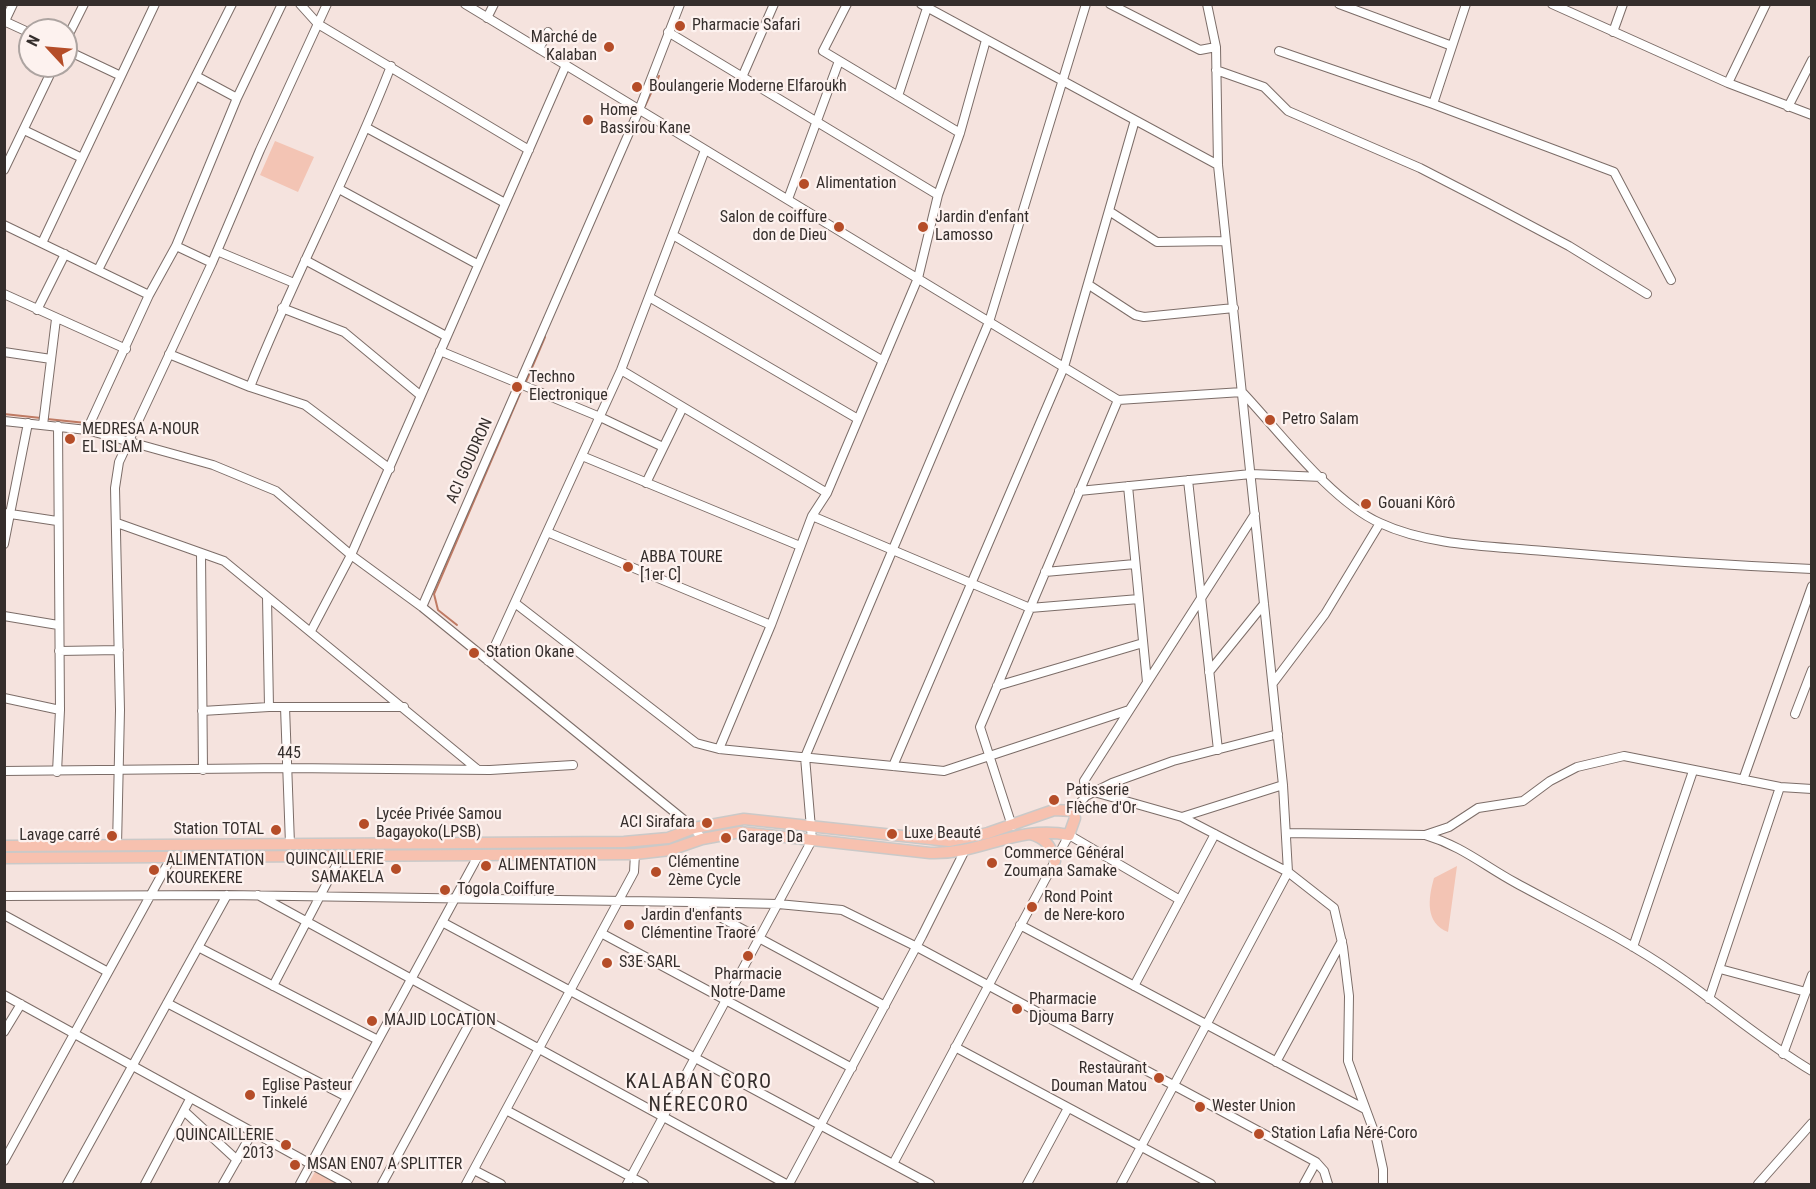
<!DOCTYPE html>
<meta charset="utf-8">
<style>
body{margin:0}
#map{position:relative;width:1816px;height:1189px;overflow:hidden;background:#f5e3de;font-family:"Roboto Condensed",sans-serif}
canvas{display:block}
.frame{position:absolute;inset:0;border:6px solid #352e2c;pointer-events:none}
.north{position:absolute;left:18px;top:18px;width:60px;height:60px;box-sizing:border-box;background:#fdf2ef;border:2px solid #ada4a1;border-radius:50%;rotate:296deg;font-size:16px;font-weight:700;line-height:24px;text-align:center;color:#352e2c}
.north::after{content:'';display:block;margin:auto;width:21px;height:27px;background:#b54d28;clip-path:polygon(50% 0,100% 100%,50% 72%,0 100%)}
</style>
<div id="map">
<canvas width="1816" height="1189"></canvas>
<div class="frame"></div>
<div class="north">N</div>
</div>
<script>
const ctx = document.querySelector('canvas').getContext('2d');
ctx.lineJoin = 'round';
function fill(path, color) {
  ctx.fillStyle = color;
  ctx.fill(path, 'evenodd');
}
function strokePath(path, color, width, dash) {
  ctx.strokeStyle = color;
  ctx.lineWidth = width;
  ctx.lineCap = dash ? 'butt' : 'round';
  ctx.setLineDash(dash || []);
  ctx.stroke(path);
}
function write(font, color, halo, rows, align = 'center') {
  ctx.font = font + ' "Roboto Condensed",sans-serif';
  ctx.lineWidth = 4.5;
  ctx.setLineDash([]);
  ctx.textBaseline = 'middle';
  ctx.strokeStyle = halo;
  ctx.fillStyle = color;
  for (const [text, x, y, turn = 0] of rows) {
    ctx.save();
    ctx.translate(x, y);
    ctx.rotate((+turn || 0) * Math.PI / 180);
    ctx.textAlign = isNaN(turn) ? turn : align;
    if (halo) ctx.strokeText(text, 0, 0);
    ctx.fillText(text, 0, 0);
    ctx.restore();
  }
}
fill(new Path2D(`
 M275 141 314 157 298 192 260 175Z
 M1457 866 1448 932C1425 923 1428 899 1434 878Z
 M316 1170 343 1184H308Z`), '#f3c4b4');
strokePath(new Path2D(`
 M645 106 659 76
 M525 384 545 337
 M4 414 41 418
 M47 419 86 423
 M92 423 107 425
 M457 625 438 610 434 594 522 389`), '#bf7a63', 2);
const minor = new Path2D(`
 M300 4 318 24 529 150
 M465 4 1118 400 1242 392C1279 431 1331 501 1380 523 1429 546 1491 546 1544 551 1634 559 1722 565 1812 569
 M847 4 823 51 960 133
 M921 4 1218 165
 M1110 4 1200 50 1216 47
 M1339 4 1452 46
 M1552 4 1728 83 1812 115
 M487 18 494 4
 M4 21 30 33
 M4 23 13 4
 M668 32 938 195
 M1613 32 1623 4
 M66 40 84 4
 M539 49 548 32
 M66 50 121 76
 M1279 51 1433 104 1614 172 1671 280
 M1216 70 1264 87 1288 111 1420 168 1488 203 1569 246 1647 294
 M743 75 774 4
 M1728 83 1766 4
 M898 96 927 8
 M237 98 282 4
 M1433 104 1466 4
 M1788 107 1812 60
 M367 128 505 203
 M24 130 82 158
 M4 170 54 66
 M339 189 477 264
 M788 199 839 61
 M1109 211 1157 242 1226 241
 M4 225 149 295
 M673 235 883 361
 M42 243 155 4
 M176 246 212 263
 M217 251 294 283
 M305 260 446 336
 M98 270 232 4
 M1089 285 1135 315 1144 317 1234 308
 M4 294 126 349
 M649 297 858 419
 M282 308 344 332 420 395
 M37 310 65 254
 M440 351 600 417 663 447
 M4 352 51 359
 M169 354 250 387 305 405 390 469
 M621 370 827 493
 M250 387C293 278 349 175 391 66
 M4 421 87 430 213 465 276 491 351 555 422 607 694 828 702 839
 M43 425 56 319
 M87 430 149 295 176 246 237 98 196 76
 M582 456 800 546
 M1188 480 1218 750
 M646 483 683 407
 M1128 486 1147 682
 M1079 491 1251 474 1322 477
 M4 513 57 521
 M812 516 1030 608 1139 599
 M117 523 224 561 477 769
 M547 532 771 625
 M4 544 28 423
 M201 553 203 770
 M1045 572 1135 564
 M267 597 269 707
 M515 603 696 743 719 749 944 771 1129 710
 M422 607 639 110 680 4
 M4 616 58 625
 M311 631 351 555 566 65
 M59 651 119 650
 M488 661 621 370 705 150
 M1209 672 1264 604
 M1273 683 1325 614 1380 523
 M997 686 1143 643
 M4 698 60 710
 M285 707 290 844
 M202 711 269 707H404
 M1795 714 1812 670
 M719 749 771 625 812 516 827 493 918 278 938 195 960 133 986 40
 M893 766 1064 367 1135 120
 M4 771 287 768 490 770 573 765
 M57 772 60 710 58 426
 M1743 780 1812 586
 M1094 792 1182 817 1288 872 1334 908 1343 947 1349 996 1348 1061 1376 1137 1383 1169V1184
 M1086 796 1084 781 1255 514
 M1073 811 1086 796 1112 783 1173 761 1278 734
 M1182 817 1283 785
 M1012 826 980 727 1118 400
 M1286 833 1425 835 1449 827 1478 808 1523 801 1550 781 1577 767 1624 756 1780 787 1812 789
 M1425 835C1462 846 1483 865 1516 883 1569 912 1625 939 1674 973 1721 1005 1763 1042 1812 1071
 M117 846 120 710 115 488 119 462 212 263 260 150 327 4
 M258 895 786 1184
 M4 896 227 895 691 902 778 904 842 910 917 947 1316 1162 1324 1171 1328 1184
 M694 903 885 1006
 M4 915 108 972
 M442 922 930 1184
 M1020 925 1365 1109
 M601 933 852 1068
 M198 947 378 1040
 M1633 947 1693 771
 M1720 969 1806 992
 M273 986 341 856
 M1134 986 1215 834
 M4 995 347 1184
 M1709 999 1780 787
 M167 1003 347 1097
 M4 1032 21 1004
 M955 1047 1211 1184
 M1783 1054 1812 975
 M1276 1062 1342 941
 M506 1110 644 1184
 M184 1111 237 1160
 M4 1161 171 858
 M893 1164 1069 835 1180 900
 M474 1170 501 1184
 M67 1184 227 895
 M145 1184 190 1099
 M223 1184 252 1133
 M300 1184 478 856
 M382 1184 474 1015
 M466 1184 634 872 635 854
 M627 1184 812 840 805 757 989 322 1086 4
 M789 1184 922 936 964 852
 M1027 1184 1068 1108
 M1121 1184 1288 872 1283 785 1218 165 1216 47 1207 4
 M1304 1184 1316 1162
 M1758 1184 1812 1123`);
const major = new Path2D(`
 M1030 834C1045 838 1051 845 1055 861
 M4 846 624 842 668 838 694 828 744 819 949 841 988 833 1054 810 1073 811 1075 818 1069 835C1018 824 980 855 930 853L740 832 702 839 670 850 635 854 4 858`);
strokePath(minor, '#7c6d68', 10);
strokePath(major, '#cac9c8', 13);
strokePath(minor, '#fff', 8);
strokePath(major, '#f7c1af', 10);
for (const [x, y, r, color] of [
 [680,26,6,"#b54d28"],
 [609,47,6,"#b54d28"],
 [637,87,6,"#b54d28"],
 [588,120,6,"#b54d28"],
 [804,184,6,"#b54d28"],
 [839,227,6,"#b54d28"],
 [923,227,6,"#b54d28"],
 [517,387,6,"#b54d28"],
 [1270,420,6,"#b54d28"],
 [70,439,6,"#b54d28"],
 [1366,504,6,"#b54d28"],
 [628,567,6,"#b54d28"],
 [474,653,6,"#b54d28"],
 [1054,800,6,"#b54d28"],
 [707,823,6,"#b54d28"],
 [364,824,6,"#b54d28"],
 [276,830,6,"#b54d28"],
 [892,834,6,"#b54d28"],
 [112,836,6,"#b54d28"],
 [726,838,6,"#b54d28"],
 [992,863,6,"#b54d28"],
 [486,866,6,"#b54d28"],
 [396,869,6,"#b54d28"],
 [154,870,6,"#b54d28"],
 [656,872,6,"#b54d28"],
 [445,890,6,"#b54d28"],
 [1032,907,6,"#b54d28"],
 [629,925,6,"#b54d28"],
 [748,956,6,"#b54d28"],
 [607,963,6,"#b54d28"],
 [1017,1009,6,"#b54d28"],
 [372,1021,6,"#b54d28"],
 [1159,1078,6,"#b54d28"],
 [250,1095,6,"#b54d28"],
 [1200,1107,6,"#b54d28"],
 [1259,1134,6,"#b54d28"],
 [286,1145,6,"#b54d28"],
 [295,1165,6,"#b54d28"]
]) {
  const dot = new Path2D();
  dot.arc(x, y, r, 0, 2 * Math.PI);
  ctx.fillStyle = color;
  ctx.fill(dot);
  strokePath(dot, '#fdf2ef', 2);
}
write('16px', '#352e2c', '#fdf2ef', [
 ["Pharmacie Safari",692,26],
 ["Marché de",597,38,"right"],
 ["Kalaban",597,56,"right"],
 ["Boulangerie Moderne Elfaroukh",649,87],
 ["Home",600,111],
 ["Bassirou Kane",600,129],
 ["Alimentation",816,184],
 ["Salon de coiffure",827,218,"right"],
 ["don de Dieu",827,236,"right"],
 ["Jardin d'enfant",935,218],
 ["Lamosso",935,236],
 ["Techno",529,378],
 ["Electronique",529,396],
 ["Petro Salam",1282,420],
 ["MEDRESA A-NOUR",82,430],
 ["EL ISLAM",82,448],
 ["Gouani Kôrô",1378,504],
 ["ABBA TOURE",640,558],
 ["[1er C]",640,576],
 ["Station Okane",486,653],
 ["Patisserie",1066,791],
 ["Flèche d'Or",1066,809],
 ["Lycée Privée Samou",376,815],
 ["Bagayoko(LPSB)",376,833],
 ["ACI Sirafara",695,823,"right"],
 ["Station TOTAL",264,830,"right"],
 ["Luxe Beauté",904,834],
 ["Lavage carré",100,836,"right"],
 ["Garage Da",738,838],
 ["Commerce Général",1004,854],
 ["Zoumana Samake",1004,872],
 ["QUINCAILLERIE",384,860,"right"],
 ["SAMAKELA",384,878,"right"],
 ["ALIMENTATION",166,861],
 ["KOUREKERE",166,879],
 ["Clémentine",668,863],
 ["2ème Cycle",668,881],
 ["ALIMENTATION",498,866],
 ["Togola Coiffure",457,890],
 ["Rond Point",1044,898],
 ["de Nere-koro",1044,916],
 ["Jardin d'enfants",641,916],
 ["Clémentine Traoré",641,934],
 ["S3E SARL",619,963],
 ["Pharmacie",748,975,"center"],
 ["Notre-Dame",748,993,"center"],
 ["Pharmacie",1029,1000],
 ["Djouma Barry",1029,1018],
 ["MAJID LOCATION",384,1021],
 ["Restaurant",1147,1069,"right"],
 ["Douman Matou",1147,1087,"right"],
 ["Eglise Pasteur",262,1086],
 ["Tinkelé",262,1104],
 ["Wester Union",1212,1107],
 ["Station Lafia Néré-Coro",1271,1134],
 ["QUINCAILLERIE",274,1136,"right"],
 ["2013",274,1154,"right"],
 ["MSAN EN07 A SPLITTER",307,1165]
], 'left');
write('16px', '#352e2c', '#fdf2ef', [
 ["ACI GOUDRON",470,461,-66],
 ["445",289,754]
]);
ctx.letterSpacing = '1.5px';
write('20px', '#352e2c', '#fdf2ef', [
 ["KALABAN CORO",699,1083],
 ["NÉRECORO",699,1106]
]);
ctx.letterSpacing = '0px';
</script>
